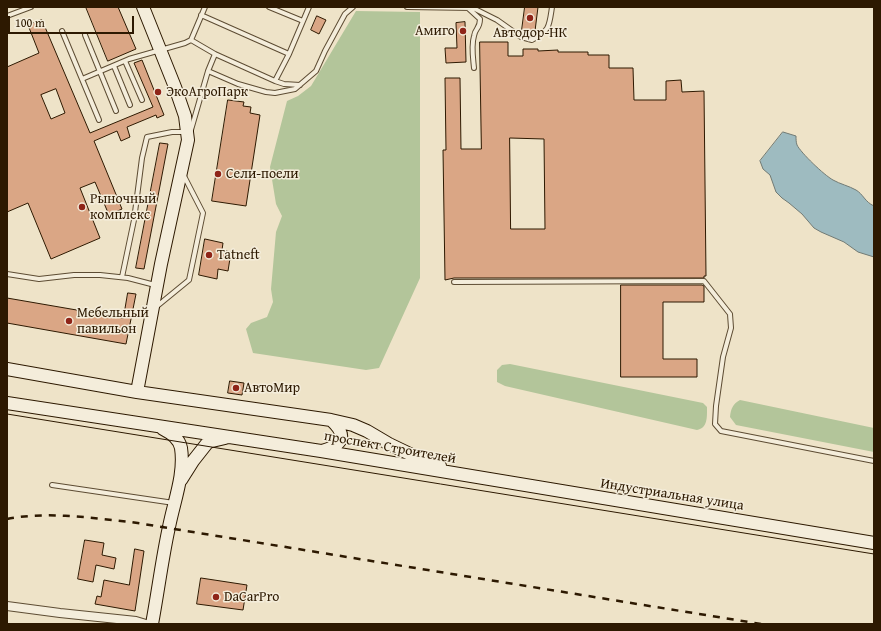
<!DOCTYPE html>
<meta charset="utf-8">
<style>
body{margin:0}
#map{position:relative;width:881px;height:631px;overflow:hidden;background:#eee3c8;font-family:"Gentium Book Plus",serif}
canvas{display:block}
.frame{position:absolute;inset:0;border:8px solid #2d1901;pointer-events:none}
.scale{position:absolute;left:8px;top:16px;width:126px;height:18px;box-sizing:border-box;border:2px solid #2d1901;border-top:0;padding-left:5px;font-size:12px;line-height:14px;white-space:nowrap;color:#2d1901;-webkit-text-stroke:3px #f4eddb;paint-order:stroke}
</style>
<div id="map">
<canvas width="881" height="631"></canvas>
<div class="frame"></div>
<div class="scale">100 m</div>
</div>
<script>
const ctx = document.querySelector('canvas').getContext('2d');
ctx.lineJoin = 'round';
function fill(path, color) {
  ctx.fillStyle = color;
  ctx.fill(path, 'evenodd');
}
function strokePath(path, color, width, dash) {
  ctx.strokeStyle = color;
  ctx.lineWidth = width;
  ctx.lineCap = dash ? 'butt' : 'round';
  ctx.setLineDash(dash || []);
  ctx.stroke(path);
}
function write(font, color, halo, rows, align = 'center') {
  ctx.font = font + ' "Gentium Book Plus",serif';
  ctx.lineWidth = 3;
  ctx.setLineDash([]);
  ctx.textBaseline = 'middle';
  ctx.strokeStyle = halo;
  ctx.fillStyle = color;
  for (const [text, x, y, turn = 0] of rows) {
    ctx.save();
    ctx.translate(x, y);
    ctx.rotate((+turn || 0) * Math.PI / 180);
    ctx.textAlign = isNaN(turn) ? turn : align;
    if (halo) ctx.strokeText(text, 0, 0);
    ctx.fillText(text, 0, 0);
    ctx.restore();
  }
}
fill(new Path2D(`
 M356 11 420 12V278L379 368 366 370 253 353 246 329 251 323 267 317 273 302 271 289 276 232 282 216 276 204 270 167 287 101 298 96 311 86Z
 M510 364 703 403 707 407C707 417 708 428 697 430L505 386 497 382V370L502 365Z
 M740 400 874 428V452L736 425 730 417C731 408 733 404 740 400Z`), '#b3c59a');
const water = new Path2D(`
 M783 132 796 136C796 139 796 142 797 145 801 153 824 175 833 180 840 184 849 186 856 190 863 194 865 202 874 206V257L858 252 844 242 821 232 814 228 802 214 789 203 782 198 776 192 770 175 763 169 760 161Z`);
fill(water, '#9ebbc0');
strokePath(water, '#717a74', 1);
const building = new Path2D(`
 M86 7H118L136 49 108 61Z
 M525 7H538L535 31 522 30Z
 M317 16 326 20 319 34 311 30Z
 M42 20 90 133 153 107 134 63 142 60 164 115 157 118 156 115 127 127 130 137 121 141 117 131 94 141 122 209 109 215 95 182 80 188 100 238 51 259 28 203 7 212V67L39 53 28 25ZM56 89 65 113 51 119 41 95Z
 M465 22 466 62 446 63 445 48H457L456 23Z
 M480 42H508V56H523V49H538V51L558 50V52H588V55H609V68H633L634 100H666V81L681 80 682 92 704 91 706 276H704V278H454L445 280 443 150H446L445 78H460L461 149H481ZM510 138 544 139 545 229H511Z
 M228 100 244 102 243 106 251 107 250 113 260 115 246 206 212 201Z
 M160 143 168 144 144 269 136 268Z
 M205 239 223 243 222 250 231 252 228 271 218 269 217 279 199 275Z
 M621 285H702L704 286V302H663V359H697V377H621Z
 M128 293 136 294 126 344 7 323V298L123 318Z
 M230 381 244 383 242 395 228 393Z
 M85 540 104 543 102 555 116 558 114 569 96 565 93 582 78 579Z
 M135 549 144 551 135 611 95 604 97 596 101 597 104 580 129 585Z
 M201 578 247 585 243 610 197 604Z`);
fill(building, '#daa685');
strokePath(building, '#2d1901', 1);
const lane = new Path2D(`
 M269 7 303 21
 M407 7 473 8 497 20 521 37 532 40C550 30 549 27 552 7
 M468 8 480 19C480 29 475 28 474 36 471 46 473 57 474 68
 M201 15 289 54
 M7 16 31 7
 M62 31 99 120
 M85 35 116 111
 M191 40 215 54 275 81 284 84 300 85
 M125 61 142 100
 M114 66 130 105
 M208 71 215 54
 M82 79 129 59 185 43 191 40 205 7
 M275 81 289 54 309 7
 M191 130 208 71 238 84 266 92 275 93 295 89 316 71 325 51 345 14 353 7
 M7 274 39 279 74 275H100L128 278 155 285
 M122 277 134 220 142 158 147 137 172 132H185
 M454 282 704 281 730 314 731 328 723 357 716 406 715 424 721 431 874 461
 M156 307 189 280 203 213 184 176
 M52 485 174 503`);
const street = new Path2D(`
 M7 606 60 613 136 621 146 624`);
const secondary = new Path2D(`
 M7 369 137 392 331 420 353 425 367 431 389 444 414 456 440 466
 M137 392 161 264 188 140 185 116 175 87 143 7
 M7 403 321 451 874 543
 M322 451C343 445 348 436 331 420
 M181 480 193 461 208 442 225 438
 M152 624C158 592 162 559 169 527 174 501 185 474 181 448 179 438 171 433 163 429`);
strokePath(lane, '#5d4c33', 6);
strokePath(street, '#5d4c33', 10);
strokePath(secondary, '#2d1901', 14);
strokePath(lane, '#f4eddb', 4);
strokePath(street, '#f4eddb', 8);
strokePath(secondary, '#f4eddb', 12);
strokePath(new Path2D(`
 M7 414 874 554`), '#2d1901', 1);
strokePath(new Path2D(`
 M7 519C48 511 91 518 131 522L761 624`), '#2d1901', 2.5, [7, 7]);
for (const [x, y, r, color] of [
 [530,18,4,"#8f2418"],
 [463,31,4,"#8f2418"],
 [158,92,4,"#8f2418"],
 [218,174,4,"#8f2418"],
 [82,207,4,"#8f2418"],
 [209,255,4,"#8f2418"],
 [69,321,4,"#8f2418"],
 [236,388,4,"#8f2418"],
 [216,597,4,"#8f2418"]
]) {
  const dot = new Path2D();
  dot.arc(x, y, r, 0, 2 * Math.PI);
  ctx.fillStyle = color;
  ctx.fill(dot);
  strokePath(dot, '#f4eddb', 1.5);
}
write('14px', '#2d1901', '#f4eddb', [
 ["Амиго",455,31,"right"],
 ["Автодор-НК",530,33,"center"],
 ["ЭкоАгроПарк",166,92],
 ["Сели-поели",226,174],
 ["Рыночный",90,199],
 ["комплекс",90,215],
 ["Tatneft",217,255],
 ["Мебельный",77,313],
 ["павильон",77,329],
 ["АвтоМир",244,388],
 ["DaCarPro",224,597]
], 'left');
write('14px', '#2d1901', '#f4eddb', [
 ["проспект Строителей",390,448,10],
 ["Индустриальная улица",672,495,9]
]);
</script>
